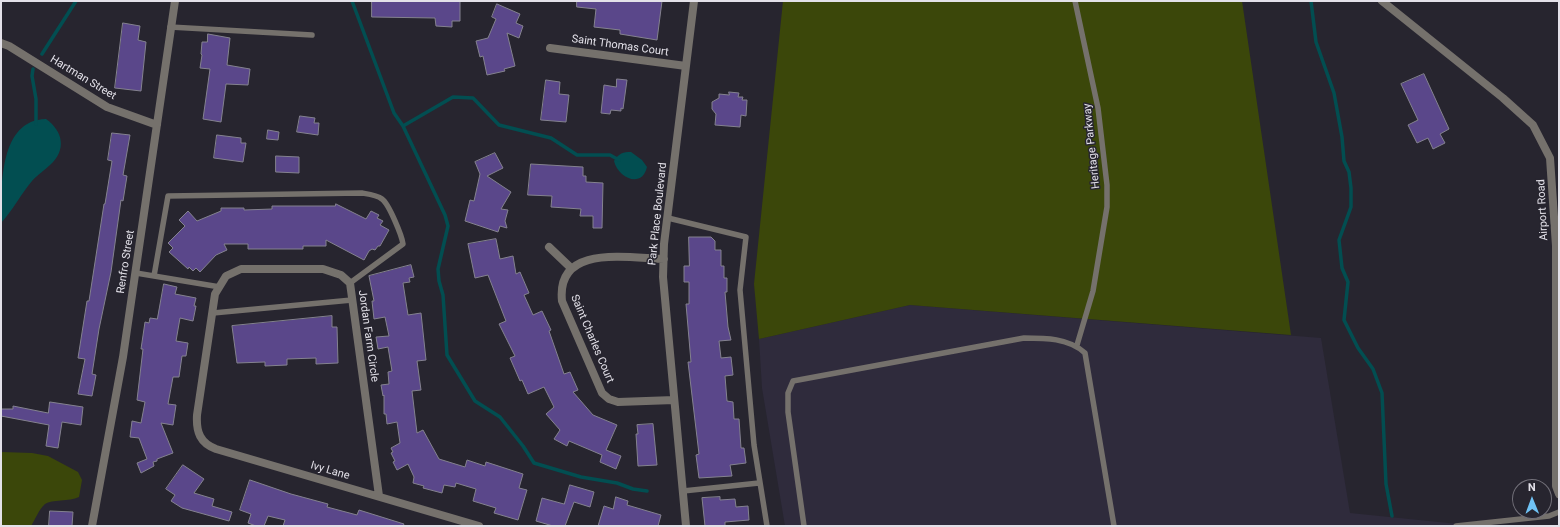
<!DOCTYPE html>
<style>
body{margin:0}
#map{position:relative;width:1560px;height:527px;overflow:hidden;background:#27252f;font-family:Roboto,sans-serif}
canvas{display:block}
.frame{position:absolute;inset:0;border:2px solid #e3e1e9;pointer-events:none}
.north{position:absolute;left:1512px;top:479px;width:40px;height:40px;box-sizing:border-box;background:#27252f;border:1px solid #727079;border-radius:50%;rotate:359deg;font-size:11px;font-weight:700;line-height:16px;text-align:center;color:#e3e1e9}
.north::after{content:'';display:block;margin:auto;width:14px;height:18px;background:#6fc2f4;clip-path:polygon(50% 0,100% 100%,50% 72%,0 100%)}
</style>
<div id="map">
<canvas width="1560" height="527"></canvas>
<div class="frame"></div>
<div class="north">N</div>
</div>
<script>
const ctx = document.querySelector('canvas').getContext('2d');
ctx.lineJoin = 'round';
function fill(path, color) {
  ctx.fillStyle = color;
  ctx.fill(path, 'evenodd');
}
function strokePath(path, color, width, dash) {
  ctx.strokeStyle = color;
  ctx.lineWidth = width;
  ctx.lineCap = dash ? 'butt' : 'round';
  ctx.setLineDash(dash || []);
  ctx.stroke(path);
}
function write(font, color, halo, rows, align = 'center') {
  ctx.font = font + ' Roboto,sans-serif';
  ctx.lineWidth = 3;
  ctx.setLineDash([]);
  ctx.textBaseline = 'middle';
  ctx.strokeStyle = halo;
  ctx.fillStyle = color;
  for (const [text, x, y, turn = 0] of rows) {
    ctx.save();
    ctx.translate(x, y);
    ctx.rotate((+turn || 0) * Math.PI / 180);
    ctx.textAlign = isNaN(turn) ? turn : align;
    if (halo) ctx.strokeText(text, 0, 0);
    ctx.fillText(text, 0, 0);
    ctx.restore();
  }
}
fill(new Path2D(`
 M910 305 1321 338 1350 513 1478 526H785L762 388 759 339Z`), '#2f2b3c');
fill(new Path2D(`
 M783 1H1242L1291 335 910 305 759 339 754 284Z
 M1 452 32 453 48 456 78 472 82 480 79 497C69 502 52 499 45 504 39 509 35 520 31 526H1Z`), '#3b470a');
fill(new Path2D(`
 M46 119C63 131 67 150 50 165 44 171 38 174 32 181 21 194 13 210 1 223 1 183 0 120 46 119Z
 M631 152 642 160 647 167C642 189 618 178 614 161 619 153 623 152 631 152Z`), '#024e51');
strokePath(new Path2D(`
 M352 1 394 113 403 126 445 215 448 226 438 269 439 281 443 295 447 355 475 401 500 417 523 446 534 463 581 477 617 483 633 489 647 491
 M1311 1 1316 42 1334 93 1342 137 1344 161 1349 172 1351 188V207L1339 240 1342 268 1348 282 1344 320 1358 348 1373 369 1382 393 1386 484 1392 516
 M42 54 76 1
 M33 69 32 76 36 99V124
 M403 126 453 97 473 98 499 125 551 138 577 155H610L619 160`), '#024e51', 3.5);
const building = new Path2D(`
 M372 1H460V21H452V27L436 26 435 18 372 17Z
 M577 1H662L657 40 620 34V30L594 27 596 9 577 7Z
 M497 4 520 14 516 23 523 26 519 38 507 33 515 66 504 69 505 71 487 75 483 56 480 57 476 41 488 38 496 19 492 17Z
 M123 23 140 26 138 40 146 42 141 91 115 88Z
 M208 34 230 38 227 65 250 69 248 85 226 84 221 122 203 119 210 69 200 68 202 55 201 54 202 42H207Z
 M1424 74 1449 129 1440 134 1445 143 1433 149 1428 138 1417 143 1408 125 1418 120 1401 84Z
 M617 79 627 80 623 109 621 108V111L611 110 610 114 601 113 604 85 616 87Z
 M546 80 560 82 559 94 569 95 566 122 541 120Z
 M729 92 739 93 738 97H743L742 100H747L746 116 741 115 740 127 715 125 716 114 712 109V102L719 98V94L729 95Z
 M300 116 315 118 314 123H319L318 135 297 132Z
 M268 130 279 132 278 140 267 139Z
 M112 133 130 135 123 175 127 176 123 201 121 200 111 272 99 329 92 374 96 375 92 396 78 394 85 359 78 358 87 301H89L104 204H105L112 161 108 160Z
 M217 135 241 138V143H246L243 162 214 158Z
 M495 153 503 168 487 176 511 192 501 209 508 210 505 221 507 228 500 226 498 232 465 221 470 200 474 201 480 174 475 162Z
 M276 156 299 157V173L276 172Z
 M531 164 583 167V176H586V182L603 183 602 228H593V216H580L581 209 551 207 552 196 528 195Z
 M336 204 366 219 371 211 379 215 377 218 383 221 380 225 389 230 380 246H378L375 250 372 249 369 251 364 260 326 240V246H303V249H248V244H224L227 250 216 255 200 272 196 268 193 271 189 267 188 269 169 252 173 248 168 243 185 226 179 220 188 211 197 221 221 211V208H244V210L272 209V206H335Z
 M689 237H711L715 241V250H721V266H724V278H727V292H725L728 327 731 340 719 341 721 358 731 357 733 375 725 376 727 401 733 402 734 419H739L741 448H744L746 463 730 465 732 476 699 478 696 455 699 454 688 362H691L686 304H689V282H684V266H689Z
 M496 239 500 259 513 256 516 274 520 272 529 293 524 295 533 315 542 311 551 330 549 331 564 374 570 372 578 390 573 392 593 415 617 425 606 450 621 456 616 469 600 462 602 455 569 441 567 446 554 439 560 430 546 414 554 407 544 387 528 394 522 380 520 381 510 358 515 356 499 324 506 321 504 316 488 275 475 278 468 244Z
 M411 265 414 277 409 278 410 282 403 283 408 315 421 313 426 360 417 361 421 390 412 391 417 433 423 430 439 459 465 467 467 460 485 466 486 462 523 474 519 488 527 490 518 520 494 513 496 508 473 501 476 489 456 483 455 487 444 485 442 493 423 488 424 486 413 483 414 477 408 464 397 470 393 462 395 461 391 453 393 452 391 448 400 443 397 422 387 424 386 414H384V395L383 396 381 385 389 384 388 372 392 371 388 347 378 349 376 337 389 336 385 317 374 319 372 301H374L369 276Z
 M164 284 177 287 175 294 196 298 194 306H196L193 321 180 318 176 341 188 343 186 356H182L179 377H173L168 404 176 405 173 425 161 423 173 453 157 459V461L153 462 154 466 141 473 137 463 147 459 139 438 130 437 132 421 141 423 145 402 137 400 143 349H141L145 322 149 323 150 318 157 319Z
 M332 316V327H337L338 363 316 364V358L287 359V365L265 366V362L237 363 232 326Z
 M50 402 83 407 81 425 62 422 58 448 46 446 49 425 1 416V409H13V406L48 413Z
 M653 424 657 465 638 466 636 434H638L637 425Z
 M183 465 204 479 194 493 214 499 212 506 232 512 229 521 182 508 171 501 175 495 166 489Z
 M250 480 291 494 328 504 327 507 357 515 359 510 404 524 403 526H283L285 520 268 516 264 526H256L248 523 251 514 240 510Z
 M570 485 594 492 590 507 574 502 565 526H553L536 521 542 498 564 504Z
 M616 497 628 501 627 505 661 515 658 526H598L604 506 613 509Z
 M720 497V500L735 499 736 507 748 506 749 520 725 522V526H705L702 498Z
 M50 511 73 512 72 526H49Z`);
fill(building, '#5a478a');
strokePath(building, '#84828f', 1);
strokePath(new Path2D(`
 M1075 1 1098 108 1107 185V207L1093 291 1077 345
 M170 27 312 35
 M668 218 746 237 740 290 754 445 767 526
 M136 273 154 276
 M220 287 154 276 168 196 362 193C368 194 377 195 382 199 389 204 402 236 403 244L350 283
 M213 313 352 300
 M683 491 759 483
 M804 526 788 412V393L793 381 1024 338C1045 338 1069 338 1085 353L1114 526
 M1456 526 1549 516 1559 512`), '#75716c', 5.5);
strokePath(new Path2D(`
 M1 43 9 46 107 107 157 125
 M550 48 686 66
 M549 247 571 268
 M664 259C627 258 556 244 562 301L602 393 609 399 618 402 674 400
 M379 496 350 283 341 275 323 269H241L226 276 215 294 197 415C196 432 200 443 216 449L479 526
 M92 526 123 357 175 1
 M686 526 663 277 664 244 694 1`), '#75716c', 8);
strokePath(new Path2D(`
 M1382 1 1503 98 1533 125 1550 158 1556 246V486L1559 494`), '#75716c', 8);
write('11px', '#e3e1e9', '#27252f', [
 ["Saint Thomas Court",620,46,8],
 ["Hartman Street",83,78,31],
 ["Heritage Parkway",1092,146,-96],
 ["Airport Road",1543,210,-93],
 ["Park Place Boulevard",658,214,-84],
 ["Renfro Street",126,262,-81],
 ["Jordan Farm Circle",368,336,82],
 ["Saint Charles Court",592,339,67],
 ["Ivy Lane",330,471,16]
]);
</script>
